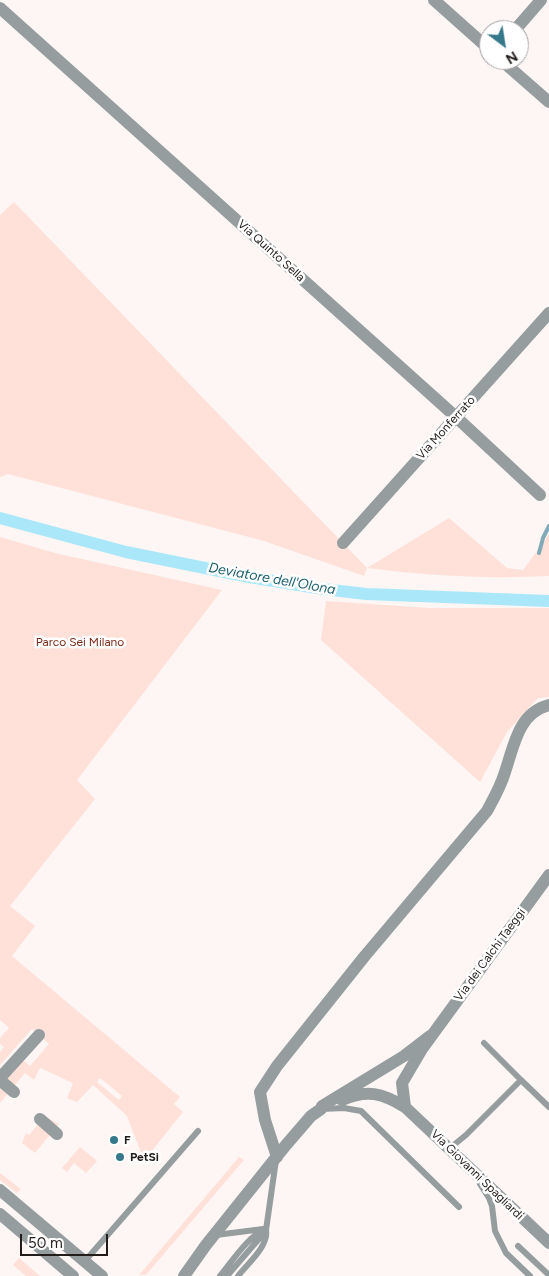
<!DOCTYPE html>
<style>
body{margin:0}
#map{position:relative;width:549px;height:1276px;overflow:hidden;background:#fdf6f4;font-family:Figtree,sans-serif}
canvas{display:block}
.north{position:absolute;left:479px;top:20px;width:50px;height:50px;box-sizing:border-box;background:#fff;border:1px solid #a7a4a3;border-radius:50%;rotate:149deg;font-size:14px;font-weight:700;line-height:20px;text-align:center;color:#221c1a}
.north::after{content:'';display:block;margin:auto;width:18px;height:22px;background:#36798a;clip-path:polygon(50% 0,100% 100%,50% 72%,0 100%)}
.scale{position:absolute;left:20px;top:1234px;width:88px;height:22px;box-sizing:border-box;border:2px solid #221c1a;border-top:0;padding-left:6px;font-size:15px;line-height:18px;white-space:nowrap;color:#221c1a;-webkit-text-stroke:4px #fff;paint-order:stroke}
</style>
<div id="map">
<canvas width="549" height="1276"></canvas>
<div class="north">N</div>
<div class="scale">50 m</div>
</div>
<script>
const ctx = document.querySelector('canvas').getContext('2d');
ctx.lineJoin = 'round';
function fill(path, color) {
  ctx.fillStyle = color;
  ctx.fill(path, 'evenodd');
}
function strokePath(path, color, width, dash) {
  ctx.strokeStyle = color;
  ctx.lineWidth = width;
  ctx.lineCap = dash ? 'butt' : 'round';
  ctx.setLineDash(dash || []);
  ctx.stroke(path);
}
function write(font, color, halo, rows, align = 'center') {
  ctx.font = font + ' Figtree,sans-serif';
  ctx.lineWidth = 5;
  ctx.setLineDash([]);
  ctx.textBaseline = 'middle';
  ctx.strokeStyle = halo;
  ctx.fillStyle = color;
  for (const [text, x, y, turn = 0] of rows) {
    ctx.save();
    ctx.translate(x, y);
    ctx.rotate((+turn || 0) * Math.PI / 180);
    ctx.textAlign = isNaN(turn) ? turn : align;
    if (halo) ctx.strokeText(text, 0, 0);
    ctx.fillText(text, 0, 0);
    ctx.restore();
  }
}
fill(new Path2D(`
 M14 202 367 568 449 518 507 568 523 570 549 534V576C488 579 428 576 367 568L364 576 264 541 8 474 0 477V215Z
 M0 537 55 553 222 590 77 780 95 799 10 906 35 926 12 956 180 1097 174 1104 183 1112 143 1162 138 1157 142 1155 127 1116 93 1085 77 1102 67 1098 73 1083 40 1068 34 1080 25 1073 0 1103V1087L23 1060 30 1066 49 1044 32 1029 0 1065V1052L4 1047 0 1044V1038L9 1028 0 1020ZM100 1078 122 1096 119 1100 97 1082Z
 M326 601 429 608H549V697L538 698 507 732 480 782 321 640Z
 M45 1116 59 1124 35 1153 22 1143 26 1133 29 1135Z
 M80 1147 97 1161 86 1173 74 1163 67 1172 62 1168Z
 M239 1157 244 1160 146 1275H139Z
 M0 1173 21 1189 17 1193 0 1180Z
 M19 1258 40 1276H26L13 1265Z`), '#ffe1d9');
strokePath(new Path2D(`
 M539 553 543 538 549 526`), '#81abb6', 4);
strokePath(new Path2D(`
 M0 518 126 552 249 577 323 589 366 594 549 601`), '#aae8f9', 12);
strokePath(new Path2D(`
 M484 1043 521 1080
 M322 1109 344 1108 361 1111 459 1207
 M450 1148 466 1135 521 1080 549 1107
 M480 1184 489 1198 492 1206 495 1231 506 1253 530 1276
 M216 1235 263 1229
 M518 1246 549 1275
 M85 1261 198 1131
 M220 1276C231 1263 250 1233 266 1230
 M227 1276 264 1233
 M238 1276C247 1264 269 1246 266 1230L276 1160`), '#969d9f', 6);
strokePath(new Path2D(`
 M434 0 489 49
 M0 8 456 417 540 495
 M515 30 541 0
 M501 60 549 102
 M343 543 549 313
 M0 1078 39 1035
 M0 1080 14 1092
 M342 1100C367 1089 382 1093 405 1107L549 1243
 M405 1107 402 1083 422 1049 549 875
 M40 1119 57 1134
 M277 1157 265 1120 260 1092 277 1066 364 957 487 811C494 798 501 786 505 772 514 746 518 713 549 705
 M0 1190 102 1276
 M0 1214 73 1276
 M184 1276 206 1245 286 1145 311 1116 321 1109 322 1106 404 1056 430 1036`), '#969d9f', 12);
for (const [x, y, r, color] of [
 [114,1140,5,"#36798a"],
 [120,1157,5,"#36798a"]
]) {
  const dot = new Path2D();
  dot.arc(x, y, r, 0, 2 * Math.PI);
  ctx.fillStyle = color;
  ctx.fill(dot);
  strokePath(dot, '#fff', 2);
}
write('12px', '#221c1a', '#fff', [
 ["Via Quinto Sella",271,251,42],
 ["Via Monferrato",446,428,-48],
 ["Via dei Calchi Taeggi",490,955,-54],
 ["Via Giovanni Spagliardi",477,1175,44]
]);
write('12px', '#792b17', '#fff', [
 ["Parco Sei Milano",80,642]
]);
write('bold 12px', '#221c1a', '#fff', [
 ["F",124,1140],
 ["PetSi",130,1157]
], 'left');
write('italic 14px', '#1e5f6e', '#fff', [
 ["Deviatore dell'Olona",272,579,10]
]);
</script>
